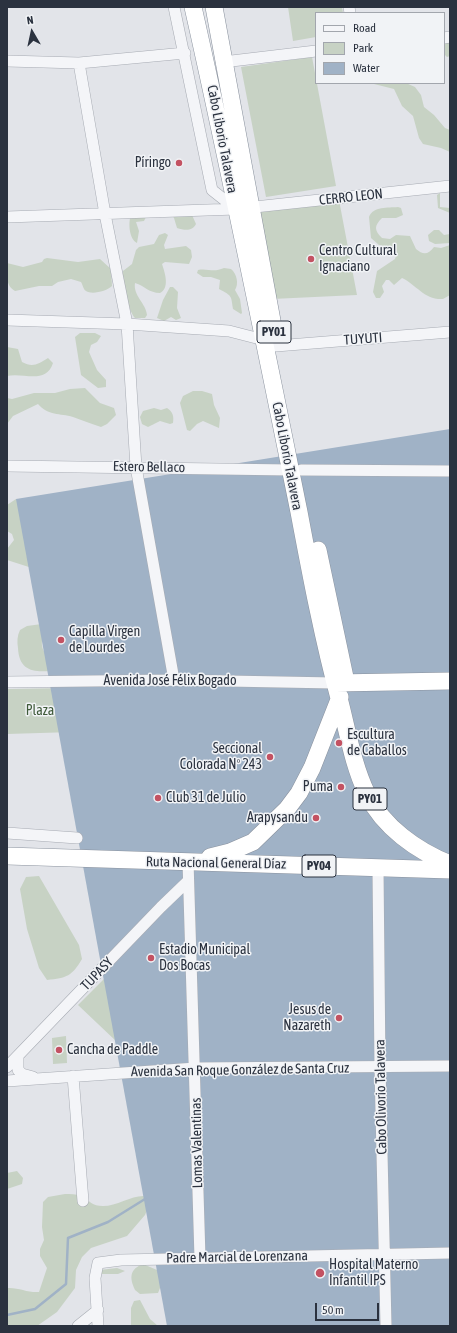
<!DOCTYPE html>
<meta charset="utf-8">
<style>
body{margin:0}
#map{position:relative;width:457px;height:1333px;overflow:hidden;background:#e2e4e9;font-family:"Asap Condensed",sans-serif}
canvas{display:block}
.frame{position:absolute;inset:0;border:8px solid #2b323f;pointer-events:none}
.legend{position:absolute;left:315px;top:12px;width:130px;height:72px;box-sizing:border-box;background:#f1f3f6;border:1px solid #a2a6ad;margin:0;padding:5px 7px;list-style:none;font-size:12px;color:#2b323f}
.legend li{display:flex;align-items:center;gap:8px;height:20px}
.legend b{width:20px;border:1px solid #a2a6ad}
.north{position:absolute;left:12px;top:12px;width:40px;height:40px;-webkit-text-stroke:3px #f1f3f6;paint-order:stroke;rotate:351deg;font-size:11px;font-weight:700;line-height:16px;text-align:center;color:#2b323f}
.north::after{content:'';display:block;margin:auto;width:14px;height:18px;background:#2b323f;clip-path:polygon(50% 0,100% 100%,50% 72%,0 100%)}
.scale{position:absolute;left:315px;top:1303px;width:64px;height:18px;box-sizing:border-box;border:2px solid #2b323f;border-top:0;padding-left:5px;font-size:12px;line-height:14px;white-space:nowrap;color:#2b323f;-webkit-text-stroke:3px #f1f3f6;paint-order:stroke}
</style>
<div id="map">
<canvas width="457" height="1333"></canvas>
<div class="frame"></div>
<ul class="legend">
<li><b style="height:5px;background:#f4f5f8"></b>Road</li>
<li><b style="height:11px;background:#c7d2c4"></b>Park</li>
<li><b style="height:11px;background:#a0b2c6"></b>Water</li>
</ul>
<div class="north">N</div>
<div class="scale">50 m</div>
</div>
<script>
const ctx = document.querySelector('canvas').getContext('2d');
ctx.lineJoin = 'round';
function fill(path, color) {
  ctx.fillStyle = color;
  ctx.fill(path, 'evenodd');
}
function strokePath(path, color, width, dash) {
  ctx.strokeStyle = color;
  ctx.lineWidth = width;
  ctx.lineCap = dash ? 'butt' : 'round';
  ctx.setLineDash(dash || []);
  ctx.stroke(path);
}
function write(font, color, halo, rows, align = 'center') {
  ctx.font = font + ' "Asap Condensed",sans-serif';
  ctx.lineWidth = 3;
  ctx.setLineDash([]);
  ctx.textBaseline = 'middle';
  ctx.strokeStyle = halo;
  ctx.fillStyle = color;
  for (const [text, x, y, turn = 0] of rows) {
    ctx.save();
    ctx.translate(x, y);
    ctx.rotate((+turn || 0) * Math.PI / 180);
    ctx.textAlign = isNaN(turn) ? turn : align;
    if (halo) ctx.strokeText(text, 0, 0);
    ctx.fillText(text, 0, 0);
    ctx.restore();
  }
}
fill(new Path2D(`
 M288 7H342L343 13H316V37L293 41Z
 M444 42 450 43V56L447 57 444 54Z
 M312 57 336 186 266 197 241 67Z
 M370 83H406L415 87 421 95 424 107 434 115 445 128 450 130V152L441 148 423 144 419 138 413 116 402 106 394 89Z
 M440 193V207L450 208V213L438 208 437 195Z
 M339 200 357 295 272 299 256 213Z
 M398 207 401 208 403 215 396 218H382C374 226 374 230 382 238L390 239 396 235 410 236 416 249C423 255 428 255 434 247L441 248 450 245V295L443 299C424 300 417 285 402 278L394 285 389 280H386L382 286 384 292 380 298H376L373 292 377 271 395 259 397 253 393 248 379 245 371 238 369 217C373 206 388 208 398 207Z
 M211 214 209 216 192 215 196 224C192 232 184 230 177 228L174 218 172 215Z
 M131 215 146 217 144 221 136 222 139 231 137 243C129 239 128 222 131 215Z
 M434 230H439L444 235 450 234V243L435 244 429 241 428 235Z
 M165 233 168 235 164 245 165 249 186 246 191 250 192 257 189 264 165 262 162 264C165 273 170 288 160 293 149 293 145 286 135 283 133 296 146 303 147 315L145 318H135C128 311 122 280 123 271L132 264 136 250 139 247 154 244 159 235Z
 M47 258 78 262 100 259 111 269 112 286C107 291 92 295 86 291 83 289 83 285 81 282L71 279 58 282 52 286H39L15 291C5 285 7 274 7 263L23 267 42 262 44 259Z
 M224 268 231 269C237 274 239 284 235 290L240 299 242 313 241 314 233 309C231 295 232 296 219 289L220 280 211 277H203L197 273 198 270C208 268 213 273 224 268Z
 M170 287H173L178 292 177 308 181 318 176 320 171 317 164 321 157 318 163 300Z
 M80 333H95L101 336 97 342 91 345 89 352 97 370 106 380V387L98 388 81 375 75 337Z
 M7 347 18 349 22 362C33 368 38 364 48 358L53 363C46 385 23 372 7 376Z
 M85 388 100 403 114 408 116 415 107 424 101 427C91 424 82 420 73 417 60 413 48 416 38 404L13 416 7 424V398L12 399 34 393H55L70 389Z
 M193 391H202L212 394 214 405 220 418 219 428 203 421 197 424 190 431 187 430 180 403 183 396Z
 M154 408 161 410 167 408C173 412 174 416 173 423L170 424 160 421 148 427 142 424 140 417 143 411Z
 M16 499 28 506 32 568 7 560V549L14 540 12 534 7 531V505Z
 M49 623C36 647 42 649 57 670 37 673 19 673 18 648 17 642 17 636 20 630L27 626Z
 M72 688 73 732 7 734V689Z
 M39 876 79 945 82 959C72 976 67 978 47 980L39 968 27 929 20 889 26 877Z
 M128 955 117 1042 78 1005Z
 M66 1036 67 1063 53 1064 52 1038Z
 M17 1171 23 1178 22 1184 7 1189V1173Z
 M65 1194C70 1194 76 1194 81 1196 90 1201 92 1206 103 1206 117 1206 132 1195 145 1196L147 1210 145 1215 127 1236 91 1248 82 1257 76 1270 75 1288 57 1312 37 1326H7V1288C18 1287 28 1293 39 1292L47 1268 40 1256V1249L44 1240 42 1227 43 1202 48 1197Z
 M143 1264 157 1270 162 1283 158 1293 140 1294 135 1290C129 1277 130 1269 143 1264Z
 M117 1268 125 1271 118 1274H100V1270Z
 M140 1300 150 1319 158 1326H131V1308L134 1301Z`), '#c7d2c4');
fill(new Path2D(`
 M450 429V1326H167L16 499Z`), '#a0b2c6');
strokePath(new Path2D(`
 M7 1315 35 1309 66 1284 68 1238 108 1222 145 1199`), '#a0b2c6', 2.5);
const minor = new Path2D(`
 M174 7 212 190 236 209
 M349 7 350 13
 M444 38 450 37
 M7 61 79 63 185 53
 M223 62 316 51
 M79 63 105 214 127 324 136 467 174 680
 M7 217 236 209 450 186
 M7 320 127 324 229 331 264 340
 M276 346 450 332
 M7 466 290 470
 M301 470 450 471
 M7 682 174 680 334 683
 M7 833 77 838
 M188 861 200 1258
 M378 869 380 1067 386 1326
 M18 1056V1070L22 1074 33 1077
 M7 1067 161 907 188 881
 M73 1076 83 1201
 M7 1081 196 1068 450 1066
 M78 1326 98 1310
 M98 1326 95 1278 98 1263 121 1260 450 1253`);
const highway = new Path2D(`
 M193 7C231 175 265 344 299 512 311 576 323 639 340 702 348 733 353 765 367 794 383 827 417 851 450 864
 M214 7 273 326
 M318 550 346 682
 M336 683 450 681
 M7 856 450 870
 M210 857 230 852 253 842 287 809 299 793 312 768 340 697`);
strokePath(minor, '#a7abb3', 12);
strokePath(highway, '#8a929e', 18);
strokePath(minor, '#f4f5f8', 11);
strokePath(highway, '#fff', 17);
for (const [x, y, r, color] of [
 [179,163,4,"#c35262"],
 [311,259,4,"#c35262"],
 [61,640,4,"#c35262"],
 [339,743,4,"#c35262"],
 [270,757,4,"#c35262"],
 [341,787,4,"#c35262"],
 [158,798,4,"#c35262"],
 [316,818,4,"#c35262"],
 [151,958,4,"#c35262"],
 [339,1018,4,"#c35262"],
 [59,1050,4,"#c35262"],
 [320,1273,5,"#c35262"]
]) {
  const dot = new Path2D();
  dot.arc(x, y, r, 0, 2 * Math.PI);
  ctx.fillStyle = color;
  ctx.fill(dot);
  strokePath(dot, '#f1f3f6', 1.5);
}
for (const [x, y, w] of [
 [274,332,34],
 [370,799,34],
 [319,866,34]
]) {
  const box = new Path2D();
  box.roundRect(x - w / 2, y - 11, w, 22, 3);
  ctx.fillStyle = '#f1f3f6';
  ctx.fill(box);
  strokePath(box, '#2b323f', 1);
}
write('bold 13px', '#2b323f', null, [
 ["PY01",274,332],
 ["PY01",370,799],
 ["PY04",319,866]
]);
write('14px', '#2b323f', '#f1f3f6', [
 ["Cabo Liborio Talavera",222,139,79],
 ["CERRO LEON",351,197,-6],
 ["TUYUTI",363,339,-4],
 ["Cabo Liborio Talavera",287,456,79],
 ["Estero Bellaco",149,467,1],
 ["Avenida José Félix Bogado",170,681],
 ["Ruta Nacional General Díaz",216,863,1],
 ["TUPASY",97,974,-46],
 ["Avenida San Roque González de Santa Cruz",240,1070,-1],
 ["Cabo Olivorio Talavera",381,1097,-91],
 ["Lomas Valentinas",197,1143,-91],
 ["Padre Marcial de Lorenzana",237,1257,-1]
]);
write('14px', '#2b323f', '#f1f3f6', [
 ["Píringo",171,163,"right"],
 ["Centro Cultural",319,251],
 ["Ignaciano",319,267],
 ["Capilla Virgen",69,632],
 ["de Lourdes",69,648],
 ["Escultura",347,735],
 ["de Caballos",347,751],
 ["Seccional",262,749,"right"],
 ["Colorada Nº 243",262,765,"right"],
 ["Puma",333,787,"right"],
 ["Club 31 de Julio",166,798],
 ["Arapysandu",308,818,"right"],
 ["Estadio Municipal",159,950],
 ["Dos Bocas",159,966],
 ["Jesus de",331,1010,"right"],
 ["Nazareth",331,1026,"right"],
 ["Cancha de Paddle",67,1050],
 ["Hospital Materno",329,1265],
 ["Infantil IPS",329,1281]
], 'left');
write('14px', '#3f5a3a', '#f1f3f6', [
 ["Plaza",40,711]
]);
</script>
